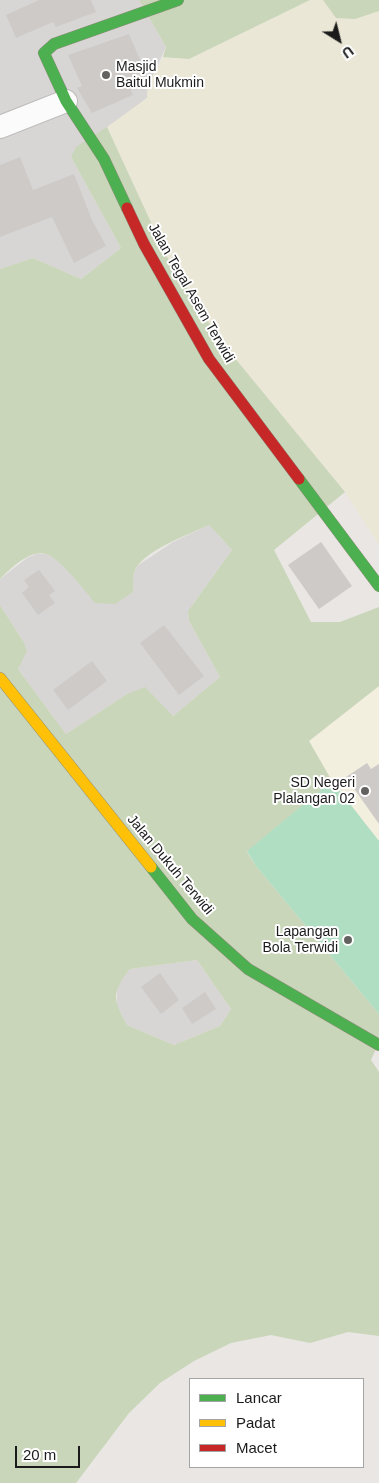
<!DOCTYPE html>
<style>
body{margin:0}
#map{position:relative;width:379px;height:1483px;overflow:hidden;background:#e9e6e3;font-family:Arial,sans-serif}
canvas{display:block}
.legend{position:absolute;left:189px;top:1378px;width:175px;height:90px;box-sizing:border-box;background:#fff;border:1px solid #a4a4a4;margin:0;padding:6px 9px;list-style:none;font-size:15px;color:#1b1b1b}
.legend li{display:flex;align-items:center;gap:10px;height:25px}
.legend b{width:25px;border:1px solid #a4a4a4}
.north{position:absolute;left:314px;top:15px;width:50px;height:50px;-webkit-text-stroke:4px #fff;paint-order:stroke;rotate:144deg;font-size:14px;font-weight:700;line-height:20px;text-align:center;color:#1b1b1b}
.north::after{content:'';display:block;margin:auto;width:18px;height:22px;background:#1b1b1b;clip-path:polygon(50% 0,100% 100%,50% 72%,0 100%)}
.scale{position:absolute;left:15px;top:1446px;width:65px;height:22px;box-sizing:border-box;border:2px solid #1b1b1b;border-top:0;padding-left:6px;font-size:15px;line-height:18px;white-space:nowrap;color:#1b1b1b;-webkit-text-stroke:4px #fff;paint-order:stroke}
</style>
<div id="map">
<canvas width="379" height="1483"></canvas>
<ul class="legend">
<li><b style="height:6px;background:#4caf50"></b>Lancar</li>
<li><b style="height:6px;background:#ffc107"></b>Padat</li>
<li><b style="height:6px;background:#c62828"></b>Macet</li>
</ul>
<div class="north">U</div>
<div class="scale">20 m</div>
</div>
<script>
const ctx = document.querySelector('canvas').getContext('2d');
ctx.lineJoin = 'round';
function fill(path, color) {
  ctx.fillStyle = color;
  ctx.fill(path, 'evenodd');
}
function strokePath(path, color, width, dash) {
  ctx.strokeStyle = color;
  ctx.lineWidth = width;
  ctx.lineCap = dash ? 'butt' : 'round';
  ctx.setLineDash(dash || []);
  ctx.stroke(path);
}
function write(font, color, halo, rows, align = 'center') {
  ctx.font = font + ' Arial,sans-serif';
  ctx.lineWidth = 4;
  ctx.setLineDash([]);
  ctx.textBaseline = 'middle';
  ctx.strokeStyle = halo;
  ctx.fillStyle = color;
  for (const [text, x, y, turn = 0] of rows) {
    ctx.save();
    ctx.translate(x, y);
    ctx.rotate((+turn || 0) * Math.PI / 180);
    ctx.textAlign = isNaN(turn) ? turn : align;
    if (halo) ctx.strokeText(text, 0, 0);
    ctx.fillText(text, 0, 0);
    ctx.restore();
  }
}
fill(new Path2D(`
 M0 0H139L166 47 148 86 147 98 71 157 121 248 81 279 33 258 0 269Z
 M209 525 232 550 188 611 189 621 220 677 173 716 127 694 66 734 18 669 23 641 0 605V579L27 558 36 554H46L133 592V576L137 566 173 542Z
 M197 960 231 1009 220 1026 174 1045 127 1025 117 1006V986L130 969Z`), '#d8d6d5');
fill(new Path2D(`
 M379 686V841L332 781 309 741Z`), '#f3efde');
fill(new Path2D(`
 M310 0H323L336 18 379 11V545L345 492 220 340 167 257 107 127 147 98 148 86 163 57 189 59Z`), '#eae7d6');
fill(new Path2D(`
 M139 0H310L189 59 163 57 166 47Z
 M323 0H379V11L355 19 336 18Z
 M107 127 167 257 220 340 345 492 274 550 311 622H340L379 607V686L309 741 332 781 247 852 256 866 379 1014V1042L371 1060 379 1072V1336L348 1332 310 1343 271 1335 231 1343 194 1361 160 1383 129 1413 76 1483H0V605L23 641 27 651 18 669 66 734 127 694 145 687 173 716 220 677 189 621 188 611 232 550 209 525C188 535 153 547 138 565 132 572 133 583 133 592L115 604 95 603C85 591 60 558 46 554 30 549 10 569 0 579V269L33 258 81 279 121 248 71 157 76 147ZM197 960 231 1009 220 1026 174 1045 127 1025C113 999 111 993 130 969Z`), '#c9d6b9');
fill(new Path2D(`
 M332 781 379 841V1014L256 866 247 851Z`), '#b0dec3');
fill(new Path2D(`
 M39 0H91L96 12 56 27 53 22 16 38 6 15Z
 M129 34 145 71 126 79 133 95 92 113 77 88 82 86 68 55Z
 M20 157 33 190 74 174 92 220 106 246 74 263 52 217 0 237V165Z
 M321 542 352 586 319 609 288 565Z
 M39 570 55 591 49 595 55 603 38 615 22 593 29 587 24 580Z
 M164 625 204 676 179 695 140 643Z
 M92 661 107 681 68 710 53 690Z
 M367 763 371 769 379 764V824L346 777Z
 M160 973 179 1000 161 1014 141 987Z
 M205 992 216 1009 192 1024 182 1008Z`), '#cecac8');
const street = new Path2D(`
 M0 127 66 101`);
const fast = new Path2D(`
 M127 208 104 159 66 101 44 53 54 44 178 0
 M299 479 379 586
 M151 867 192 919 248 969 379 1045`);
const slow = new Path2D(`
 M0 678 151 867`);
const jam = new Path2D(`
 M127 208 144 244 209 359 299 479`);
strokePath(street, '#bfbdbc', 24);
strokePath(fast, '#928f7d', 12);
strokePath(slow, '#928f7d', 12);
strokePath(jam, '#928f7d', 12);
strokePath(street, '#fcfbfb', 22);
strokePath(fast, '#4caf50', 11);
strokePath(slow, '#ffc107', 11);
strokePath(jam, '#c62828', 11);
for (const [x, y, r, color] of [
 [106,75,5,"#636261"],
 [365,791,5,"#636261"],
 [348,940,5,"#636261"]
]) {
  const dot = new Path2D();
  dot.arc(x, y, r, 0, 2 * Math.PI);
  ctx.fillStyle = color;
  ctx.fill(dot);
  strokePath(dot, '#fff', 2);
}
write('14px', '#1b1b1b', '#fff', [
 ["Masjid",116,67,"left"],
 ["Baitul Mukmin",116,83,"left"],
 ["SD Negeri",355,783],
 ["Plalangan 02",355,799],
 ["Lapangan",338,932],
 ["Bola Terwidi",338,948]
], 'right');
write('14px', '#1b1b1b', '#fff', [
 ["Jalan Tegal Asem Terwidi",191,293,60],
 ["Jalan Dukuh Terwidi",170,865,50]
]);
</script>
